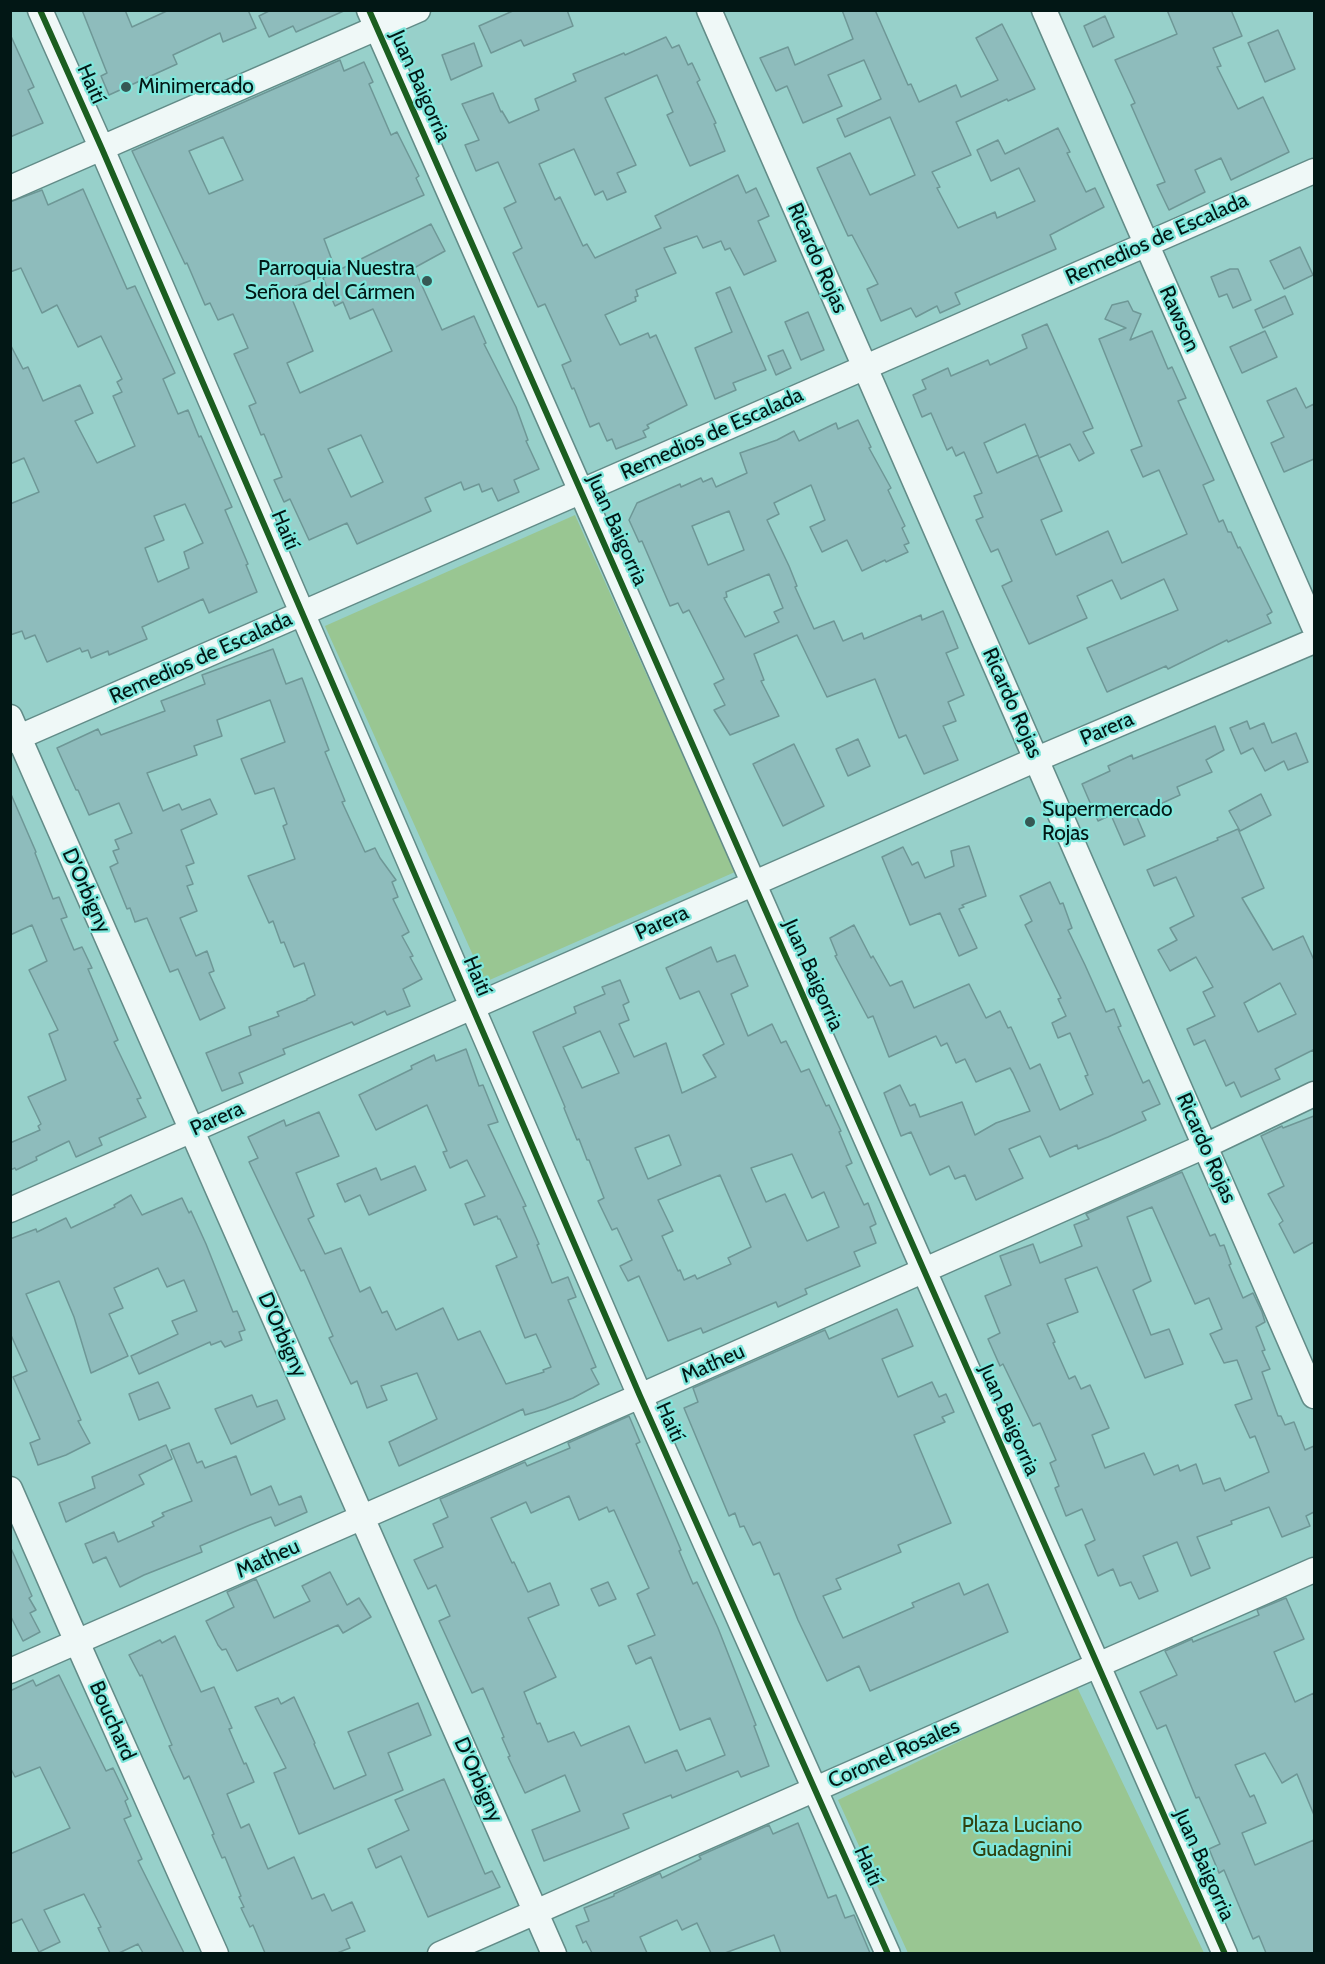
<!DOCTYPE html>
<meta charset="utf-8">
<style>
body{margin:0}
#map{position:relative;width:1325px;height:1964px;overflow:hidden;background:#97d0ca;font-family:Cabin,sans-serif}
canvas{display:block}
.frame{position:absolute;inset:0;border:12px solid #021715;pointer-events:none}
</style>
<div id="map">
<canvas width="1325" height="1964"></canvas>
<div class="frame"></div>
</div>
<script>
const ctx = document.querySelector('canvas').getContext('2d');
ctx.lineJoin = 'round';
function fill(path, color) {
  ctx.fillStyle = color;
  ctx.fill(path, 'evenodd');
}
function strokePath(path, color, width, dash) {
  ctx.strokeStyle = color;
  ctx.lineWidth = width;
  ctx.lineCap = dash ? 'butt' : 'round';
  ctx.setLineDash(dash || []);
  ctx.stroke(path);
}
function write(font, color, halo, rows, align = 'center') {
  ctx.font = font + ' Cabin,sans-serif';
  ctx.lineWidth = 4.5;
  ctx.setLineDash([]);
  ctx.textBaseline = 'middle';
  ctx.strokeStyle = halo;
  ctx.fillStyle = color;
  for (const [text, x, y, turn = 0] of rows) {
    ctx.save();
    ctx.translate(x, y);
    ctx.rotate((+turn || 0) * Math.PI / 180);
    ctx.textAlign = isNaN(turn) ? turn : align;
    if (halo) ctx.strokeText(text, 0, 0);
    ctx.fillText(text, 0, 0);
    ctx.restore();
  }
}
fill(new Path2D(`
 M575 515 735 872 485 982 325 626Z
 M1076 1685 1204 1953H908L838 1800Z`), '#99c692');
const building = new Path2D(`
 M82 10H125L132 27 169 10H248L256 28 223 42 220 33 173 55 177 64 109 95 101 76 107 73Z
 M271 10H346L296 32 293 26 269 37 259 16Z
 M515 10H567L573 26 524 46 521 40 491 53 479 26Z
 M842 10H875L908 85 911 84 919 102 956 85 961 97 998 80 976 38 1002 24 1035 89 1008 101 1007 99 956 122 971 155 932 172 940 187 937 188 958 228 995 212 997 218 1035 201 1019 168 991 181 977 150 998 140 1005 154 1058 128 1070 152 1067 153 1086 192 1095 188 1104 207 1050 235 1056 249 955 293 960 304 940 313 937 306 916 317 911 308 881 321 867 289 878 284 852 235 848 236 817 168 850 153 870 195 915 175 890 117 845 137 837 119 881 99 864 60 828 75 842 106 803 123 787 86 776 91 760 58 788 47 795 65 853 39Z
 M1167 10H1231L1242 36 1213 48 1221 66 1217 67 1238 109 1263 97 1289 152 1231 180 1221 158 1195 170 1205 192 1169 210 1157 185 1165 182 1131 105 1135 103 1115 60 1177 34Z
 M1105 16 1114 37 1093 47 1084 26Z
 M1278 30 1295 69 1265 82 1248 43Z
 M10 34 34 87 28 90 43 123 10 137Z
 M666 37 672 48 679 45 688 65 692 63 700 80 697 82 716 123 714 124 725 151 690 166 667 115 673 112 657 75 605 98 636 165 617 173 626 192 607 200 603 191 595 195 574 149 539 164 555 200 560 197 583 246 587 244 595 258 661 228 655 216 738 175 746 193 756 188 769 216 758 221 776 261 744 275 730 248 725 250 721 241 703 248 697 236 664 248 676 273 636 290 638 296 635 297 636 301 605 315 620 345 648 333 650 338 656 335 687 405 647 425 649 428 643 431 646 437 616 449 612 439 607 441 599 423 590 427 574 388 572 389 562 365 571 361 545 304 538 307 513 253 522 248 504 208 516 202 498 162 476 171 465 145 479 140 462 104 493 93 501 112 502 111 509 123 539 110 535 99 576 81 573 74 624 53 625 55Z
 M474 43 482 66 451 80 442 55Z
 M340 60 344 71 364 62 373 82 369 84 391 135 397 132 419 176 416 178 424 195 324 239 336 271 288 289 313 351 287 363 300 393 392 351 373 309 350 319 343 302 335 306 323 278 431 224 445 251 414 268 442 330 474 316 486 343 484 344 516 407 528 440 526 441 539 469 514 480 519 492 498 501 492 488 482 492 479 484 464 490 461 482 425 498 431 511 357 544 347 523 309 540 290 499 284 502 274 480 282 477 264 434 261 435 249 406 256 403 234 354 248 348 233 314 218 320 210 303 205 305 187 263 185 264 132 151ZM223 137 243 180 209 194 189 151ZM361 435 383 482 351 497 328 449Z
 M83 189 127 289 135 286 175 373 163 379 178 414 188 410 199 437 201 436 232 507 225 510 248 564 246 565 257 592 209 613 203 599 142 627 147 639 109 655 108 651 91 658 88 650 82 652 80 648 47 662 35 635 25 639 22 631 10 635V504L39 492 24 458 10 464V344L23 369 28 367 43 401 80 385 93 413 75 421 97 463 135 446 113 396 122 392 117 382 122 379 101 336 78 347 57 305 42 313 21 268 10 272V202L42 190 48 205ZM185 504 203 543 184 552 189 568 158 582 145 548 164 540 154 516Z
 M1300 247 1313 275 1284 289 1270 261Z
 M1230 269H1238L1251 300 1233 308 1227 294 1219 297 1211 277Z
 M730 287 766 370 733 383 736 390 715 399 695 348 732 332 716 293Z
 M1285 296 1293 314 1263 328 1255 310Z
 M1128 301 1133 311 1141 314 1130 340 1152 331 1168 369 1172 367 1186 398 1178 401 1214 480 1203 485 1219 522 1223 520 1228 532H1231L1238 548 1240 547 1272 612 1267 615 1271 623 1228 642 1227 640 1168 669 1166 666 1107 692 1087 648 1178 610 1164 579 1121 599 1112 580 1077 596 1087 618 1029 644 1002 586 1012 581 998 549 991 552 976 520 983 517 974 496 982 493 964 452 956 456 952 447 947 450 931 413 922 417 913 395 926 389 922 380 948 368 951 376 988 360 990 365 1027 348 1022 335 1047 324 1093 428 1083 432 1094 453 1079 461 1070 444 1039 458 1062 511 1041 520 1056 555 1108 531 1122 563 1187 534 1159 470 1143 477 1131 450 1142 446 1099 339 1126 328 1105 319 1112 305ZM1025 424 1039 458 1038 455 997 473 984 443Z
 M808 312 824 350 801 360 785 322Z
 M1265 331 1277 357 1242 373 1230 347Z
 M783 350 791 368 776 375 768 356Z
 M1296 388 1306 408 1314 404V459L1284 472 1271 443 1284 437 1267 401Z
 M858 420 871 447 869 448 891 488 888 490 905 526 902 528 909 543 904 545 908 552 886 562 885 560 862 571 847 540 822 552 810 527 825 520 811 485 774 503 779 514 767 520 789 566 797 586 795 587 814 629 834 621 843 641 862 633 864 639 921 615 922 620 943 611 958 648 946 653 964 695 948 702 956 721 943 726 958 760 924 774 906 735 899 738 875 679 827 697 797 635 754 654 764 680 761 681 779 716 730 735 714 710 725 705 714 684 724 679 689 610 683 613 678 603 670 606 642 541 639 542 629 520 637 503 680 484 681 487 701 478 703 482 712 478 716 487 747 473 740 453 777 440 794 431 799 441 836 423 838 429ZM729 511 744 550 708 565 692 526ZM769 574 783 608 774 612 779 622 745 637 724 598 727 597 726 592Z
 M273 649 286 684 302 678 329 750 325 752 345 801 342 802 365 852 375 848 380 858 396 880 392 882 398 897 393 899 409 932 402 936 413 956 410 957 422 979 403 989 410 1006 387 1015 385 1011 354 1025 352 1022 283 1049 285 1054 239 1073 243 1083 222 1091 206 1053 251 1035 249 1027 279 1016 277 1012 307 1000V999L315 995 304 963 294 967 284 942 281 943 273 921 269 923 248 876 295 859 283 826 287 824 274 788 255 794 241 759 285 742 270 700 217 720 222 736 194 746 197 755 147 773 163 811 179 804 182 810 210 799 217 814 181 830 194 863 186 866 193 884 187 886 197 911 180 918 196 956 207 951 214 971 209 973 225 1008 200 1020 178 969 170 972 147 918 135 922 130 908 127 909 110 867 118 863 113 851 119 849 115 840 132 833 119 803 89 815 78 790H76L57 748 98 729 101 735 165 711 161 701 205 684 202 675Z
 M1247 721 1250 729 1264 723 1272 743 1296 733 1308 762 1288 770 1284 761 1265 771 1253 748 1241 754 1230 728Z
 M1215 726 1224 750 1206 760 1212 772 1177 787 1180 795 1136 815 1145 836 1124 845 1111 815 1098 821 1082 784 1110 771 1108 766 1132 755 1133 759Z
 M858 739 870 766 848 776 836 749Z
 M794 744 824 806 783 826 753 764Z
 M10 792 36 852 35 853 53 899 59 897 67 917 61 919 74 950 82 947 92 968 88 969 118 1040 114 1042 141 1098 137 1099 146 1117 99 1138 102 1145 76 1157 69 1141 36 1157 37 1160 16 1170 15 1168 10 1170V1143L40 1130 38 1126 41 1124 28 1097 66 1080 49 1034 58 1030 29 970 47 961 32 925 10 935Z
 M1261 794 1271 815 1240 831 1229 811Z
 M1238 829 1264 888 1242 898 1273 950 1303 936 1314 960V1053L1313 1050 1275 1069 1280 1079 1241 1097 1234 1082 1226 1086 1205 1040 1194 1045 1187 1029 1215 1016 1203 992 1213 987 1196 957 1170 971 1158 950 1177 940 1170 928 1194 916 1176 877 1154 886 1147 870 1218 840 1217 838ZM1280 983 1296 1014 1258 1032 1244 1003Z
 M969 846 986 896 962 905 964 907 959 909 977 948 959 956 940 913 910 925 882 857 903 847 912 865 918 862 925 878 954 866 951 851Z
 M1050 882 1060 904 1063 903 1072 928 1068 930 1085 965 1106 1012 1114 1009 1121 1026 1118 1027 1143 1083 1149 1080 1160 1104 1142 1112 1146 1120 1108 1137 1078 1149 1077 1145 1050 1157 1040 1136 1009 1149 1023 1178 976 1200 965 1175 955 1179 949 1166 930 1175 911 1132 901 1136 884 1093 900 1085 910 1106 915 1104 920 1117 962 1102 975 1135 996 1123 1030 1111 1013 1073 1010 1068 976 1082 965 1059 956 1063 947 1043 941 1046 936 1036 889 1057 873 1016 868 1018 835 956 837 955 830 938 854 925 871 958 873 956 890 986 902 981 914 1008 969 984 986 1018 1000 1011 1008 1028 1011 1027 1030 1069 1040 1064 1060 1110 1093 1094 1085 1076 1088 1075 1070 1033 1058 1038 1052 1023 1066 1016 1058 999 1061 998 1025 925 1032 921 1020 896Z
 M711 947 717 962 735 955 748 986 731 994 748 1036 772 1024 781 1043 786 1041 801 1072 809 1069 826 1106 829 1105 841 1131 839 1132 852 1163 846 1166 864 1205 868 1203 876 1224 870 1227 876 1243 854 1252 860 1266 805 1289 807 1294 778 1307 776 1302 703 1333 701 1328 668 1341 639 1276 628 1281 620 1266 632 1260 617 1228 612 1230 598 1201 604 1198 589 1160H587L579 1139 577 1140 564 1108 565 1107 533 1032 576 1013 574 1007 605 994 602 987 620 980 629 1002 623 1005 629 1020 619 1024 634 1057 666 1043 682 1093 716 1077 703 1055 724 1044 699 991 680 999 666 968ZM600 1031 619 1073 582 1088 563 1047ZM669 1135 681 1165 648 1179 635 1148ZM792 1154 812 1198 824 1192 839 1227 807 1241 785 1194 766 1202 751 1168ZM720 1175 751 1247 728 1258 731 1264 697 1279 695 1275 684 1280 680 1270 678 1271 662 1236 673 1231 658 1200Z
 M466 1049 479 1086 483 1085 498 1122 488 1125 526 1206 523 1207 539 1244 537 1245 552 1283 568 1277 576 1297 568 1300 596 1367 591 1369 599 1384 573 1398 545 1409 525 1415 523 1409 399 1466 389 1442 437 1419 417 1373 381 1386 387 1400 367 1408 357 1381 351 1384 329 1338 333 1336 304 1270 301 1271 249 1162 258 1158 248 1137 284 1120 286 1126 319 1112 339 1156 296 1173 314 1216 308 1219 325 1254 341 1248 360 1292 370 1287 382 1313 387 1311 396 1330 443 1308 458 1340 480 1331 506 1384 544 1372 543 1370 551 1367 536 1334 525 1338 496 1266 517 1257 500 1219H498L497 1216 474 1225 465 1204 485 1196 467 1160 450 1168 443 1152 447 1151 427 1105 376 1130 359 1095 412 1069 411 1066 434 1055 436 1061Z
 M1314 1116V1242L1294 1253 1279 1224 1283 1221 1268 1194 1284 1186 1261 1136 1282 1126 1283 1128Z
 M415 1166 426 1190 369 1215 360 1195 345 1202 337 1184 376 1168 381 1180Z
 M1182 1172 1210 1236 1215 1234 1220 1246 1224 1245 1231 1264 1229 1265 1243 1298 1253 1293 1262 1312 1265 1322 1256 1327 1265 1350 1262 1351 1270 1369 1262 1372 1278 1416H1281L1285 1425 1294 1422 1305 1450 1314 1446V1512L1306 1516 1310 1526 1282 1537 1269 1507 1231 1521 1232 1524 1197 1537 1210 1568 1191 1576 1177 1542 1143 1556 1158 1591 1139 1599 1131 1582 1120 1586 1113 1569 1098 1576 1085 1545 1095 1540 1082 1509 1066 1516 1055 1488 1059 1486 1050 1463 1056 1460 1040 1423 1033 1426 1003 1364 1000 1366 988 1339 1000 1333 985 1296 1011 1285 1000 1256 1033 1244 1040 1263 1082 1246 1074 1225 1089 1219 1086 1214ZM1152 1207 1195 1304 1209 1298 1222 1329 1210 1334 1224 1363 1237 1360 1252 1399 1235 1405 1250 1438 1255 1436 1269 1472 1225 1491 1220 1478 1203 1484 1196 1464 1180 1471 1178 1465 1154 1475 1144 1453 1105 1468 1092 1435 1109 1428 1090 1385 1081 1389 1075 1376 1069 1379 1053 1343 1055 1342 1047 1324 1078 1312 1065 1279 1097 1267 1145 1378 1183 1364 1169 1329 1151 1335 1133 1290 1151 1281 1127 1217Z
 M131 1195 142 1215 182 1198 189 1213 191 1211 206 1244 233 1312 237 1311 245 1330 239 1332 242 1340 225 1347 221 1341 211 1345 210 1342 139 1374 131 1356 178 1334 172 1321 197 1311 184 1280 167 1287 158 1268 114 1288 123 1308 109 1314 128 1356 91 1373 74 1317 59 1281 26 1294 81 1420 78 1421 90 1443 66 1455 38 1465 30 1443 40 1439 13 1377 27 1371 10 1333V1239L36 1229 37 1232 66 1218 71 1228 115 1207 114 1205Z
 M897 1309 913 1346 882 1359 898 1397 932 1382 939 1397 946 1394 954 1412 942 1417 945 1422 914 1435 951 1523 898 1545 901 1552 836 1579 841 1589 823 1596 843 1638 914 1607 912 1603 959 1583 964 1595 988 1584 1008 1632 870 1691 859 1666 827 1681 798 1620 779 1573 774 1575 760 1542 753 1545 744 1526 740 1527 735 1513 729 1516 684 1408 698 1402 693 1388 825 1330 829 1339Z
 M158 1382 170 1408 139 1420 129 1394Z
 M252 1395 257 1407 277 1400 285 1419 231 1444 215 1409Z
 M629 1416 640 1442 636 1444 681 1550 679 1551 693 1584 697 1582 718 1628 756 1725 754 1726 769 1766 741 1777 738 1771 672 1798 671 1795 623 1814 629 1828 544 1861 532 1830 580 1811 565 1775 525 1793 508 1757 510 1756 502 1738 504 1737 483 1688 472 1693 439 1621 450 1616 436 1585 428 1589 414 1560 443 1547 433 1524 448 1517 440 1499 525 1462 527 1466 570 1448 568 1443ZM569 1496 579 1520 607 1507 609 1512 614 1510 649 1588 637 1594 655 1635 628 1646 636 1664 651 1657 680 1730 710 1718 725 1755 686 1771 677 1750 645 1763 629 1726 581 1746 574 1732 548 1742 540 1723 537 1724 524 1692 556 1677 528 1618 559 1605 550 1583 528 1592 514 1562 512 1563 491 1518 526 1502 531 1513Z
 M189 1443 197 1463 202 1461 205 1468 236 1456 251 1495 271 1486 279 1505 301 1496 307 1512 275 1526 271 1517 250 1525 200 1546 202 1552 144 1575 120 1587 106 1557 93 1563 85 1544 114 1532 118 1542 154 1526 152 1522 164 1516 162 1513 192 1501 171 1450Z
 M166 1445 172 1459 139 1475 144 1484 66 1522 59 1503 95 1488 92 1477Z
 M10 1546 32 1596 29 1598 36 1610 30 1613 40 1632 23 1641 10 1615Z
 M330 1572 347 1605 359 1598 371 1617 343 1633 338 1625 237 1671 226 1649 222 1650 218 1645 206 1621 234 1607 227 1592 256 1579 274 1618 310 1601 302 1586Z
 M608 1582 616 1599 599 1606 591 1589Z
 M1286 1598 1304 1639 1274 1652 1295 1702 1314 1693V1815L1297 1774 1282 1783 1265 1753 1235 1765 1250 1797 1254 1795 1266 1823 1242 1833 1255 1865 1314 1840V1953H1266L1259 1936 1253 1939 1224 1870 1219 1873 1209 1849 1220 1844 1199 1797 1196 1798 1166 1725 1157 1729 1140 1692 1177 1675 1165 1651 1192 1639 1193 1642 1259 1615 1257 1610Z
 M175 1636 201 1692 214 1687 232 1728 229 1729 244 1764 246 1763 254 1782 227 1794 241 1828 249 1824 268 1869 294 1857 312 1899 324 1894 332 1911 352 1902 365 1931 346 1939 350 1948 337 1953H265L253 1925 250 1927 241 1908 244 1907 239 1897 241 1896 225 1857 222 1858 212 1835 214 1834 189 1776 184 1779 169 1746 172 1745 142 1675 140 1676 129 1655 160 1640 162 1643Z
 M59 1675 106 1771 113 1768 128 1799 125 1801 131 1816 124 1819 142 1859 138 1861 184 1953H143L138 1944 119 1953H110L98 1928 101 1927 84 1894 44 1910 60 1942 39 1952 22 1919 10 1924V1854L70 1828 40 1767 15 1777 10 1767V1691L33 1680 36 1686Z
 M294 1697 315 1743 314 1744 334 1789 366 1775 348 1732 418 1703 431 1735 388 1753 403 1790 299 1834 274 1773 286 1768 255 1707 278 1698 281 1704Z
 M444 1779 485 1874 492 1871 500 1887 428 1917 401 1856 376 1868 368 1849 409 1830 395 1800Z
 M798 1823 828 1898 836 1895 845 1918 854 1915 870 1953H781L774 1935 725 1953H711L697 1923 682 1930 677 1920 640 1937 647 1953H592L586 1941 583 1943 576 1926 589 1921 584 1908 614 1896V1894L660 1873 662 1878 701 1859 699 1856 769 1825 773 1834Z`);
fill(building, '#8ebcbc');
strokePath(building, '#6e9796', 1.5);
const minor = new Path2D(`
 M40 10 102 149 640 1396 888 1954
 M369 10 1225 1954
 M709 10 1314 1396
 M1044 10 1314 627
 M10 188 418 10
 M10 717 554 1954
 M10 741 1314 171
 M10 1210 1037 759 1314 641
 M10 1489 77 1642 216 1954
 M10 1671 640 1396 1205 1146 1314 1094
 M440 1954 1314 1570`);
strokePath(minor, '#628c88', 27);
strokePath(minor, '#eff8f7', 24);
strokePath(new Path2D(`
 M40 10 102 149 640 1396 888 1954
 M369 10 1225 1954`), '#1b5e20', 6);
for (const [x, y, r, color] of [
 [126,87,6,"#365854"],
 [427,281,6,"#365854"],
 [1030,822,6,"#365854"]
]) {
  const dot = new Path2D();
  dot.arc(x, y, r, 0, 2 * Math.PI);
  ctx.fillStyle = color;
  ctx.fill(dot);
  strokePath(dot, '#80e7dc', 2);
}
write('21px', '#021715', '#80e7dc', [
 ["Haití",91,84,66],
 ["Juan Baigorria",420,86,66],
 ["Remedios de Escalada",1157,239,-24],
 ["Ricardo Rojas",817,258,66],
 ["Rawson",1179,319,66],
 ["Remedios de Escalada",712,434,-24],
 ["Haití",285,530,67],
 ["Juan Baigorria",617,530,66],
 ["Remedios de Escalada",201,658,-24],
 ["Ricardo Rojas",1012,703,66],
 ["Parera",1107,729,-23],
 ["D'Orbigny",86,891,66],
 ["Parera",662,923,-24],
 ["Juan Baigorria",813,975,66],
 ["Haití",477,976,67],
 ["Parera",217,1119,-24],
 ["Ricardo Rojas",1206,1148,66],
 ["D'Orbigny",282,1335,66],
 ["Matheu",713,1364,-24],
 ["Juan Baigorria",1009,1420,66],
 ["Haití",670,1422,66],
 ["Matheu",268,1559,-24],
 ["Bouchard",112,1721,66],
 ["Coronel Rosales",894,1754,-24],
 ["D'Orbigny",478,1780,66],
 ["Juan Baigorria",1204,1865,66],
 ["Haití",868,1866,66]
]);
write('21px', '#021715', '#80e7dc', [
 ["Minimercado",138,87],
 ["Parroquia Nuestra",415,269,"right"],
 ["Señora del Cármen",415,293,"right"],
 ["Supermercado",1042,810],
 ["Rojas",1042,834]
], 'left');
write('21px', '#30410f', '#80e7dc', [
 ["Plaza Luciano",1022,1826],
 ["Guadagnini",1022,1850]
]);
</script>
